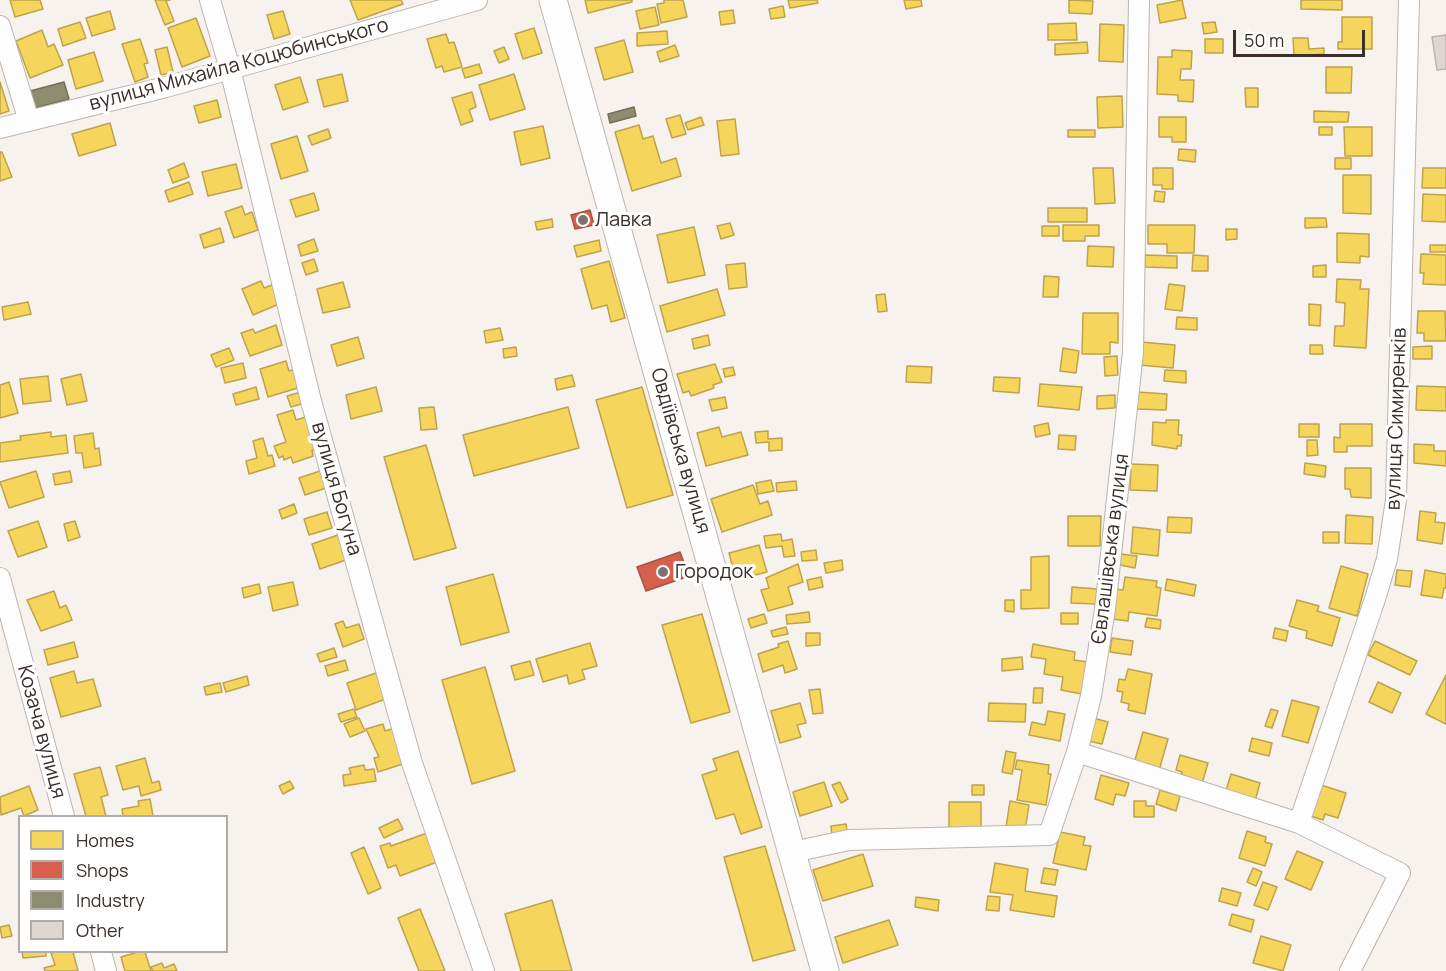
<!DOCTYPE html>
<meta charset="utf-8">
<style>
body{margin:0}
#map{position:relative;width:1446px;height:971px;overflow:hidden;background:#f8f2ef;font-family:Manrope,sans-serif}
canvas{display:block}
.legend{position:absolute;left:18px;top:815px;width:210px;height:138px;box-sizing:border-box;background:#fff;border:2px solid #b0acaa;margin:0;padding:8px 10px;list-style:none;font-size:18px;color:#3a2f2a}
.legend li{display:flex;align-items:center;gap:12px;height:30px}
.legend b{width:30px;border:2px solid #b0acaa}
.scale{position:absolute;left:1233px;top:30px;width:132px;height:27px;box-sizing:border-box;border:3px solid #3a2f2a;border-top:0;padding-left:8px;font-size:18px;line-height:21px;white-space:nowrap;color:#3a2f2a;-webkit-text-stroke:4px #fff;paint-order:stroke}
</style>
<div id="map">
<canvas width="1446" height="971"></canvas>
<ul class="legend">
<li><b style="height:16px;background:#f6d55c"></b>Homes</li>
<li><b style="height:16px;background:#d6604d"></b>Shops</li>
<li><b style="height:16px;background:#8c8c6e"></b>Industry</li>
<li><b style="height:16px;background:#dfd6d2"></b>Other</li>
</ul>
<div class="scale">50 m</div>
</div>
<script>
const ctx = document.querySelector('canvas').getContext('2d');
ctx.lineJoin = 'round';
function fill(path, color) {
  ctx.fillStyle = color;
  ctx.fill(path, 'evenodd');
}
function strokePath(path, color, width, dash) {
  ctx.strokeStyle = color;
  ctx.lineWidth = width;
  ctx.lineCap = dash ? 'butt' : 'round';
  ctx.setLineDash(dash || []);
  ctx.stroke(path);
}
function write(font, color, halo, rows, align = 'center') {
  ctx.font = font + ' Manrope,sans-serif';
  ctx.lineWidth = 6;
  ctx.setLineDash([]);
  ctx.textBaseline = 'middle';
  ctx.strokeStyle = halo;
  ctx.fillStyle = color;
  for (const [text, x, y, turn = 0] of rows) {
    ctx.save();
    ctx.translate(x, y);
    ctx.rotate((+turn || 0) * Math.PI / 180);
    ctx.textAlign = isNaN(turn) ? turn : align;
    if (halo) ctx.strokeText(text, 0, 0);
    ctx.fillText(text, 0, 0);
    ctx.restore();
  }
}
const homes = new Path2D(`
 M10 0H40L43 9 15 17Z
 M155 0H170L166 1 174 21 165 25Z
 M350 0H401L403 4 358 20Z
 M585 0H632V2L588 13Z
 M664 0H683L687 17 661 23 657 4 664 3Z
 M788 0H817L818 3 790 8Z
 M904 0H921L922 6 906 9Z
 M1069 0 1093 1 1092 14 1069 13Z
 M1182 0 1186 18 1160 23 1157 5Z
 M1301 0H1342V10L1301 9Z
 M783 6 785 17 771 19 769 9Z
 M655 7 659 25 640 29 636 11Z
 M733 10 735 23 721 25 719 12Z
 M110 11 115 29 92 36 86 18Z
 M283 11 290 34 274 39 267 15Z
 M1342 17H1372V49H1338V42H1342Z
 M196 18 210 56 182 67 168 28Z
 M80 22 86 38 63 46 58 29Z
 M1215 22 1217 32 1204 34 1202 23Z
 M1076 23 1077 40H1048V24Z
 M1100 24 1124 25 1123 62 1099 61Z
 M534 28 542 53 523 59 515 34Z
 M42 30 48 47 54 44 63 65 30 78 16 41Z
 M667 31 668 44 637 46V33Z
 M446 34 449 43 454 42 462 67 444 72 442 66 436 68 427 39Z
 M1293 38H1308L1309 49 1324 48V54L1294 56Z
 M140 39 148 63 144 64 148 77 135 82 122 44Z
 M1205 39H1223V53H1205Z
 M624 40 633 72 604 80 595 48Z
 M1087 42 1088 53 1055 55V44Z
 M675 45 679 56 660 62 657 52Z
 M167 47 173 72 161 75 155 50Z
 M504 47 509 59 499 63 494 51Z
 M1172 50 1192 51 1191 69H1181L1180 80H1194L1193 102 1178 101V95L1157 94 1158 57H1172Z
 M94 52 103 81 76 89 68 60Z
 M479 64 482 73 465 78 462 69Z
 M1326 67H1352L1351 93H1326Z
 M342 74 348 101 324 107 317 80Z
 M514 74 525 109 490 120 479 85Z
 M300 77 308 102 283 110 275 85Z
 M0 82 9 111 0 114Z
 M1245 88H1258V107H1246Z
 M472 92 476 107 469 110 473 121 461 125 452 98Z
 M1122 96 1123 127 1098 128 1097 97Z
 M217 100 221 117 199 123 194 106Z
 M1314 111 1349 112 1348 122H1314Z
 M680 115 686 134 672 138 666 119Z
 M701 117 704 125 688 130 685 123Z
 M1159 117H1186V142H1172V137H1159Z
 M735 119 739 154 721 156 717 121Z
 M110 123 116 145 79 156 72 134Z
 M639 125 643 139 653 136 661 163 676 158 681 176 632 191 615 132Z
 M543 126 550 158 521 165 514 132Z
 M1319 127H1332V135H1319Z
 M1344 127H1372V156H1345Z
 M328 129 331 138 312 145 308 136Z
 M1068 130H1095V137H1068Z
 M297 136 308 171 281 179 271 144Z
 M1179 149 1196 150 1195 162 1178 160Z
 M0 152H2L12 177 0 181Z
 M1335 158H1351V169H1335Z
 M184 163 189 177 173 183 168 170Z
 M236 164 242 188 208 196 202 172Z
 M1093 168H1113L1115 203 1095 204Z
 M1153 168H1173V189H1162V185H1153Z
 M1423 168H1446V188H1422Z
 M1343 175H1371V214L1343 213Z
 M189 182 193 194 169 202 165 191Z
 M1155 191 1165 192 1164 202 1154 201Z
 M314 193 319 210 296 217 290 200Z
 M1423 194 1446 195V222L1422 221Z
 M242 206 245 215 252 212 258 230 234 238 225 212Z
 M1048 208H1087V222H1048Z
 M1305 218H1326L1327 227 1305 228Z
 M552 219 553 227 537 230 535 222Z
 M730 223 734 235 721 239 717 226Z
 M1063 225H1099V236H1085V241H1063Z
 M1148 225H1195L1194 253H1167V244H1148Z
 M1042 226H1059V236H1042Z
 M694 227 705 275 668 283 657 235Z
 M220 228 224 242 204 248 200 235Z
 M1226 229H1237V239L1226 240Z
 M1337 233 1369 234V257L1360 256V263L1337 262Z
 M314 239 318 251 301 256 298 245Z
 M599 240 601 251 577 257 574 246Z
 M1430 245H1446V252H1430Z
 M1088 246 1114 247 1113 267 1087 266Z
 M1421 254 1446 255V285L1423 284 1424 273H1420Z
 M1145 255 1177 256V268L1145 267Z
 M1193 255 1208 256V271H1192Z
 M314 259 318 271 306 275 302 263Z
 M609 261 625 318 611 322 607 305 592 309 581 269Z
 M745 263 747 287 729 289 726 265Z
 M1326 265V277H1313V266Z
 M1044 276 1059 277 1058 297H1043Z
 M1337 279 1361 280 1360 289H1369L1366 348 1334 346 1335 326H1344L1345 303 1336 302Z
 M261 281 264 288 272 285 279 304 253 315 242 289Z
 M343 282 350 307 323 313 317 289Z
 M1169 284 1185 286 1182 311 1165 309Z
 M717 289 725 315 667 332 660 306Z
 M885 294 887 311 878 312 876 295Z
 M28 302 31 314 4 320 2 307Z
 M1309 304 1321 305 1320 326 1309 325Z
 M1418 311H1445L1446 341H1424V333H1417Z
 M1083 313H1118V343L1110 342V354H1082Z
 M1177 317 1197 318V330L1176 329Z
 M276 325 282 345 250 356 241 333 253 329 255 333Z
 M500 328 503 340 486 343 484 331Z
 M708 335 710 345 694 349 692 339Z
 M358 337 364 358 337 366 331 345Z
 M1141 342 1175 345 1173 368 1139 365Z
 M1310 345H1322L1323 354H1310Z
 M1432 346V359H1413V347Z
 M516 347 517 356 504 358 503 349Z
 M229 348 234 360 216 367 211 355Z
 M1063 348 1079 351 1076 373 1060 371Z
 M1117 356 1118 375 1105 376 1104 357Z
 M286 361 289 371 296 369 301 387 268 397 260 369Z
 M243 363 246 378 225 383 221 368Z
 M715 364 722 382 713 385 714 388 691 396 689 391 683 393 677 374Z
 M907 366 932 367 931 383 906 382Z
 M733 367 735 375 725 377 723 369Z
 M1165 370 1186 371V383L1164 381Z
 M81 374 87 401 67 405 61 379Z
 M572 375 575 386 557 390 555 379Z
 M48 376 51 401 23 404 20 379Z
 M994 377 1020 378 1019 393 993 391Z
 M9 382 18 413 0 418V385Z
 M1040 384 1082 387 1079 410 1038 406Z
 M1417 386 1446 387V411L1416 410Z
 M256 387 259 399 236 405 233 394Z
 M376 387 382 411 351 419 346 395Z
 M642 387 673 495 627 508 596 400Z
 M301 392 305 403 291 407 287 396Z
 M1137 392 1167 394 1166 410 1136 409Z
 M1115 395V408L1097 409V396Z
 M725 397 727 408 712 411 709 400Z
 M434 407 437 429 421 430 419 408Z
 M568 407 579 448 474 476 463 435Z
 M293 410 296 420 309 416 320 448 312 450 313 456 293 463 291 457 284 460 283 456 279 458 274 446 286 442 277 415Z
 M1166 420H1179L1178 435H1182L1181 446H1177V449L1152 445 1153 422 1166 423Z
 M1048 423 1050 434 1036 437 1034 426Z
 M1299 424H1319V437H1299Z
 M1340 424H1372V446H1347V452H1334V437L1340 438Z
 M719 427 722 437 741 432 748 455 706 466 697 433Z
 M768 431V439L782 438V450L769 451V442L756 443 755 432Z
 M51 432V437L66 435 68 453 0 462V443L21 440 20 436Z
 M93 433 95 449 99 448 101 465 84 468 82 453H76L74 436Z
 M1059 435 1076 436 1075 450 1058 449Z
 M263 438 268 456 272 455 275 466 249 474 246 461 257 458 253 441Z
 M1307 440H1317L1318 455 1307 456Z
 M1414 444 1434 445V451H1446V466L1414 463Z
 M426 445 456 548 414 560 384 457Z
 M1305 463 1326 466 1325 477 1304 474Z
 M1131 464 1158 465 1157 491 1130 490Z
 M1345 468H1371V498L1351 497 1350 489H1345Z
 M323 470 329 487 305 495 299 478Z
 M36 471 44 497 9 508 0 482Z
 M70 471 72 482 55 485 53 474Z
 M771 480 774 491 758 494 756 483Z
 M796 481 797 490 777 492 776 483Z
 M753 485 760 504 768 501 772 515 722 532 711 499Z
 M294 504 297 513 282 519 279 510Z
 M1420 511 1436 513 1435 522 1445 523 1442 544 1417 540Z
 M327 512 332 528 309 535 304 519Z
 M1346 515 1373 517 1372 544 1345 543Z
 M1068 516H1101L1100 546H1068Z
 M1168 517 1192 518 1191 533 1167 532Z
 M38 521 47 547 18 557 8 531Z
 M75 521 80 537 68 541 64 524Z
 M1133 527 1160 530 1158 556 1131 553Z
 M1323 532H1339V543H1323Z
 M341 534 346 549 342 550 346 560 320 569 312 544Z
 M781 534 782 541 792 539 795 556 784 557 782 546 766 548 764 536Z
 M759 545 767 572 736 580 729 553Z
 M816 550 817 560 802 561 801 552Z
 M1121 554 1137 556 1135 568 1120 565Z
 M1049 556V608L1021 609V590H1031V557Z
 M842 560 843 570 826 573 824 563Z
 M798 564 803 582 788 587 793 604 768 611 761 590 769 588 766 578Z
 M1341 566 1368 574 1357 616 1329 608Z
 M1397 570 1412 571 1410 587 1395 585Z
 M1425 570 1446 574V588H1444L1442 598 1421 595Z
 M493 574 509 632 461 645 446 587Z
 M821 577 823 587 809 590 807 580Z
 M1125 577 1157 581 1156 587 1161 588 1157 616 1129 612 1128 621 1112 619 1116 589 1123 590Z
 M1167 579 1196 585 1194 596 1165 590Z
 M293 582 298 605 273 611 268 587Z
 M259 584 261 593 244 598 242 588Z
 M1072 587 1097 589 1096 604 1071 603Z
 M54 591 60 608 66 605 72 620 41 631 27 600Z
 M1005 600H1014V612L1005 611Z
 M1297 600 1319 606 1317 611 1340 618 1332 646 1306 638 1307 631 1289 626Z
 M809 612 810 622 787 624 786 615Z
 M1061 613H1078V624H1061Z
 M702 614 730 712 691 723 662 625Z
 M764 614 767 623 751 628 748 619Z
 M1147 618 1161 620 1160 629 1145 627Z
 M343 621 346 628 359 624 364 639 343 647 335 624Z
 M786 627 788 634 773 637 771 631Z
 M1275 628 1288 631 1286 641 1273 638Z
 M806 633H820V645L806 646Z
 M1112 638 1133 641 1131 655 1110 652Z
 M788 641 797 669 785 673 783 665 763 672 758 654 779 647 778 644Z
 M1375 641 1417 661 1410 675 1368 655Z
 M74 642 78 657 48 665 44 650Z
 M590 643 597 666 582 670 585 679 569 684 567 675 543 682 536 659Z
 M1033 644 1075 652 1074 660 1088 662 1082 694 1061 690 1063 677 1044 674 1046 659 1031 657Z
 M334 648 337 657 320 662 317 654Z
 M1022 657 1023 669 1002 671V659Z
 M345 660 348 670 328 676 325 666Z
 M530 661 534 675 515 680 511 666Z
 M485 667 515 771 472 784 442 680Z
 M1128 669 1152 674 1145 714 1128 710 1129 704 1121 702 1123 692 1117 691 1119 679 1125 680Z
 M74 671 77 683 93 679 101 706 61 717 50 678Z
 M379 672 388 698 356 710 347 683Z
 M1446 675V724L1426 714Z
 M247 676 249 685 226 692 223 683Z
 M1378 682 1401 693 1392 713 1369 702Z
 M220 683 222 692 206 695 204 687Z
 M1034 688H1043L1042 703H1033Z
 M820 689 823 713 813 714 809 690Z
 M1292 700 1319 707 1308 743 1282 736Z
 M800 703 806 723 797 725 801 737 780 743 771 711Z
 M989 703 1026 704 1025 722 988 721Z
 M354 709 357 717 341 722 338 714Z
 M1271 709 1278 711 1272 728 1265 726Z
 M1048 711 1065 714 1060 741 1029 735 1032 722 1045 725Z
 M359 718 365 731 350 737 344 724Z
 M1093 718 1108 722 1102 744 1088 741Z
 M383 724 385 731 395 728 406 763 378 772 374 758 379 757 366 729Z
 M1143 732 1168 739 1158 774 1133 767Z
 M1252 738 1272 743 1269 756 1249 751Z
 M738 751 762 827 741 834 734 814 716 819 702 775 717 770 713 759Z
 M1006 751 1016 753 1012 774 1002 772Z
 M1180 755 1208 763 1201 787 1180 781 1182 772 1176 770Z
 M145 758 152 783 159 781 161 790 141 796 139 786 123 790 116 766Z
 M1017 760 1049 765 1048 774H1051L1046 805 1017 800 1022 770 1015 769Z
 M364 765 365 770 374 769 376 781 344 786 343 775 351 774 349 768Z
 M100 767 108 795 101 797 106 816H86L74 774Z
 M1231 774 1260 783 1254 805 1224 797Z
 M1101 775 1129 783 1125 796 1116 794 1113 805 1095 799Z
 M290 781 294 788 283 794 279 786Z
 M824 782 832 806 800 816 793 792Z
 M840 782 848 799 841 803 832 785Z
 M972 785H984V795H972Z
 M1321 785 1346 793 1338 818 1325 814 1323 820 1311 816Z
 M29 786 38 810 24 816 21 808 1 815 0 797Z
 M1160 790 1180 796 1176 811 1156 804Z
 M150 799 153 816H123L122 809 139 806 138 801Z
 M1010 801 1029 805 1025 830 1006 827Z
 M1134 801H1146V806H1154V817H1134Z
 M949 802H981V833H949Z
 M398 819 403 829 384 838 379 828Z
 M846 824 848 837 832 838 831 826Z
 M1247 831 1266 837 1265 842 1272 844 1265 866 1239 858Z
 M1060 832 1085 837 1083 845 1091 846 1086 870 1053 863Z
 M427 833 437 862 400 876 396 865 388 868 380 846 390 843 391 846Z
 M765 846 795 950 753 961 724 857Z
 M364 847 381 888 368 894 351 853Z
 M1297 851 1323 862 1311 890 1285 879Z
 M863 854 873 886 823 901 813 870Z
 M995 863 1028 869 1025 891 1057 896 1054 917 1010 910 1013 895 990 892Z
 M1044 868 1058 870 1055 885 1041 883Z
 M1253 868 1262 872 1256 886 1247 882Z
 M1263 882 1277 887 1268 910 1254 905Z
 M1222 888 1241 893 1237 906 1219 901Z
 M988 896 1000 897 999 911 986 910Z
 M916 897 939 900 938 911 915 907Z
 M552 900 572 971H521L505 914Z
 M420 909 445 971H419L398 918Z
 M1232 914 1254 920 1251 932 1229 925Z
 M889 920 898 945 843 963 835 937Z
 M9 925 12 936 2 938 0 927Z
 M1261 936 1291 945 1283 971 1253 963Z
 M22 952H46V956L23 958Z
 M57 952H73L78 971H45L44 968 55 965 51 953Z
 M138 952H145L151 971H125L121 957Z
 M162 963 164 968 174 964 177 971H153L151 967Z`);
fill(homes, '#f6d55c');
strokePath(homes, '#bea34d', 1.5);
const shops = new Path2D(`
 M590 210 594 225 575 229 571 215Z
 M680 552 689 576 646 591 637 567Z`);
fill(shops, '#d6604d');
strokePath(shops, '#a75142', 1.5);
const industry = new Path2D(`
 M64 82 69 99 35 108 30 91Z
 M634 107 636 116 610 123 608 114Z`);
fill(industry, '#8c8c6e');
strokePath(industry, '#73705a', 1.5);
const building = new Path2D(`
 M1446 35V69L1437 70 1432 37Z`);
fill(building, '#dfd6d2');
strokePath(building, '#bab3af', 1.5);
const minor = new Path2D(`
 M210 0 230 69 311 401 412 763 484 971
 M0 26 29 121
 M0 128 166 87 477 0
 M0 578 64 816
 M1077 752 1299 823 1400 873 1350 971
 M1299 823 1375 599 1387 559 1396 500 1409 0
 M793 852 849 840 1049 835 1077 752 1091 696 1105 609 1133 352 1139 0
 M101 952 106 971`);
const secondary = new Path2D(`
 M553 0 825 971`);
strokePath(minor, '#bcb4b0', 22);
strokePath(secondary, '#bcb4b0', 29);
strokePath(minor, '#fefdfd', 20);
strokePath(secondary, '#fefdfd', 27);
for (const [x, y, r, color] of [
 [583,220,6,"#7c736f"],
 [663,572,6,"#7c736f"]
]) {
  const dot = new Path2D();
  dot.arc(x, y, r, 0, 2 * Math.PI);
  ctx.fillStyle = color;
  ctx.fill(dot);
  strokePath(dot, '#fff', 2);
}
write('20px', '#3a2f2a', '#fff', [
 ["вулиця Михайла Коцюбинського",239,65,-15],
 ["вулиця Симиренків",1397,419,-88],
 ["Овдіївська вулиця",680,451,74],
 ["вулиця Богуна",336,489,74],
 ["Євлашівська вулиця",1111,549,-83],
 ["Козача вулиця",41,732,75]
]);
write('20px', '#3a2f2a', '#fff', [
 ["Лавка",595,220],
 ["Городок",675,572]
], 'left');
</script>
